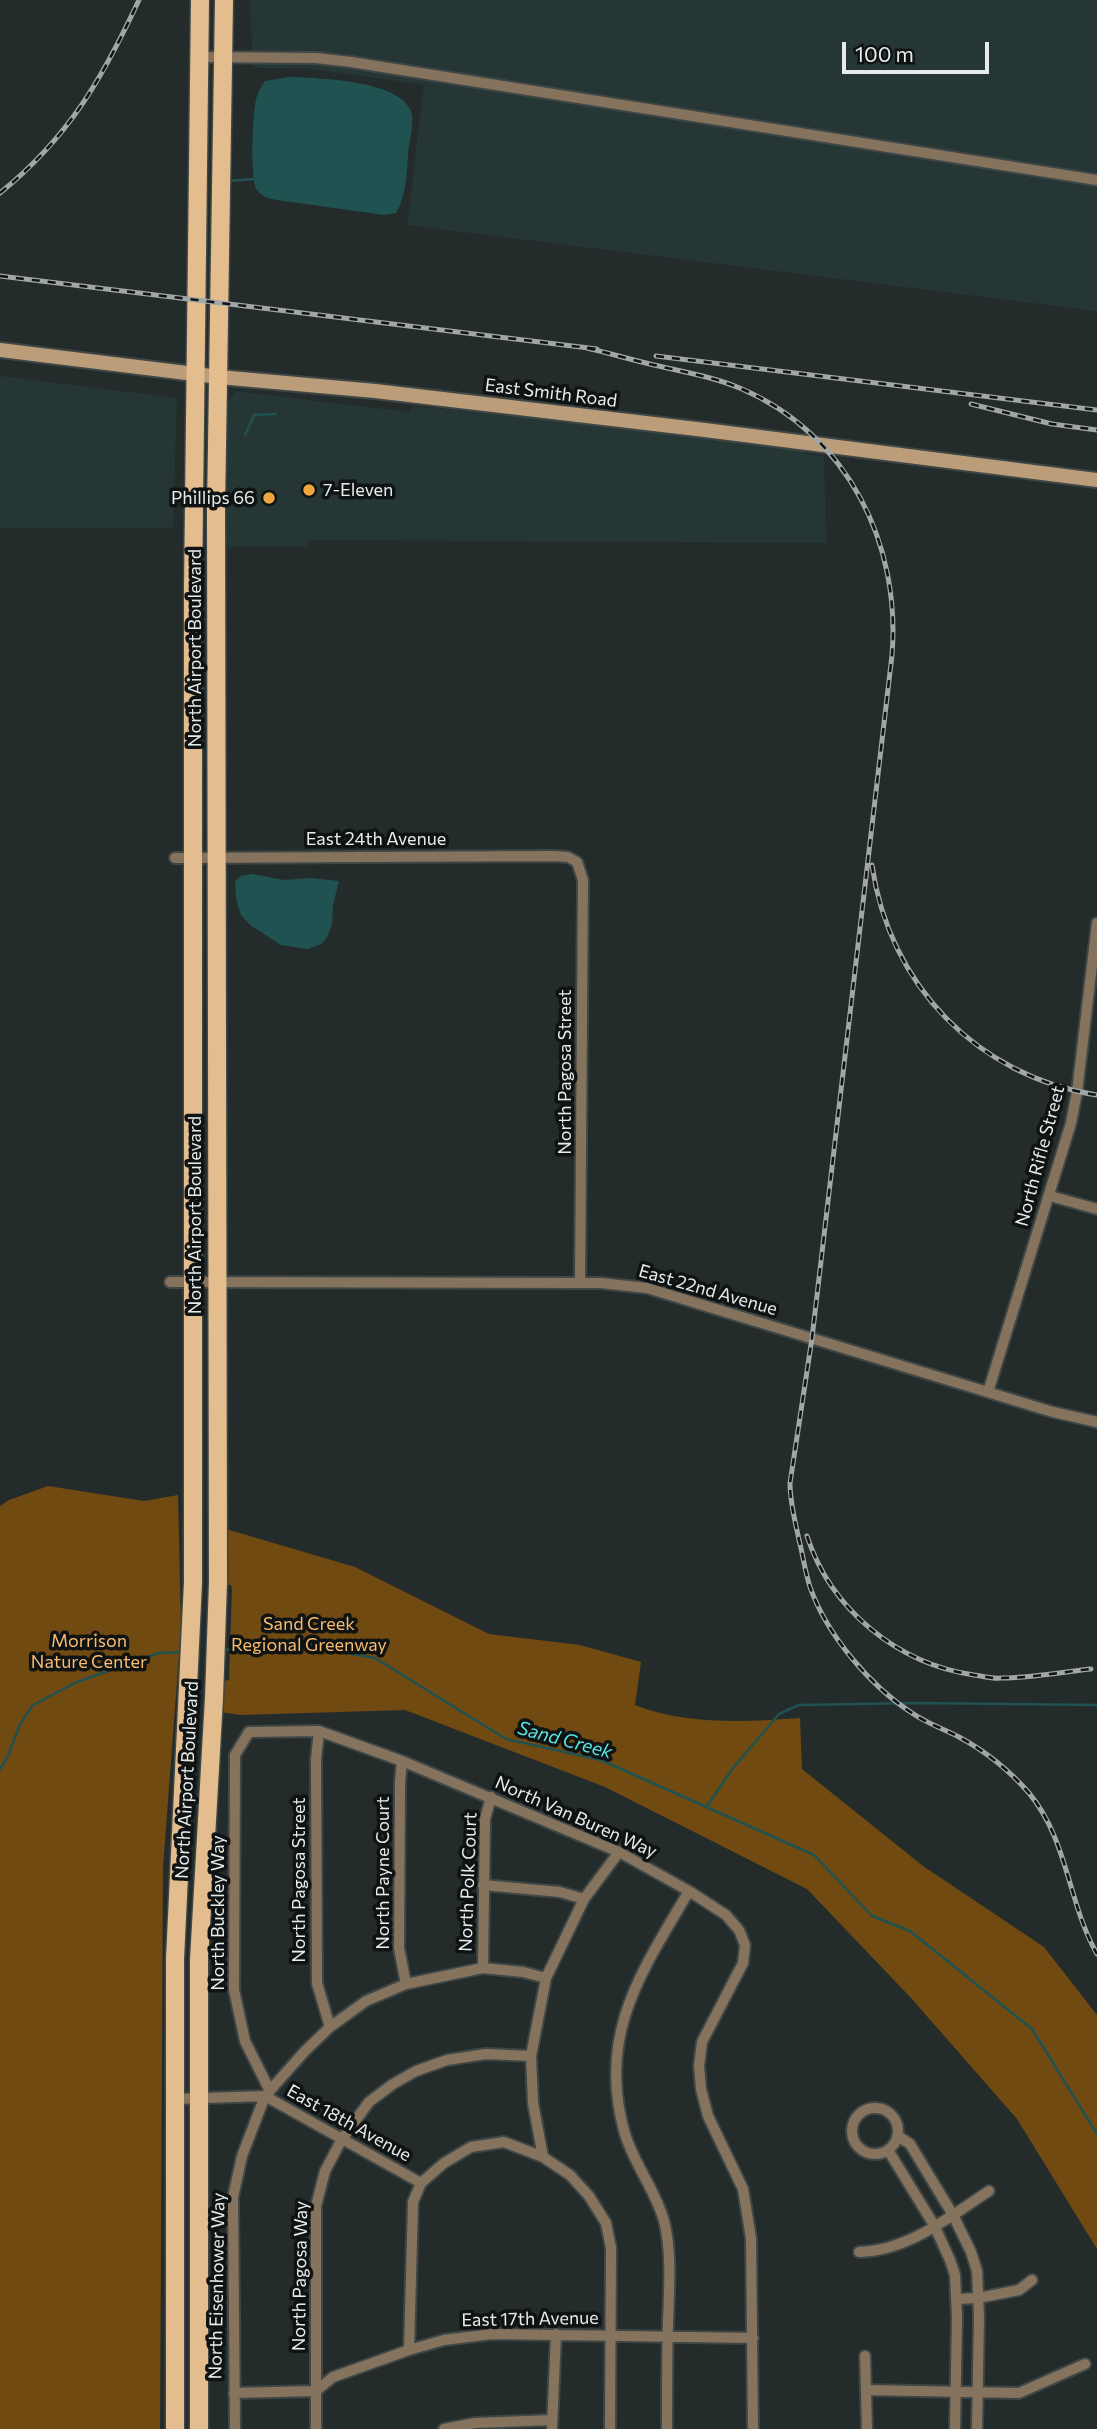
<!DOCTYPE html>
<style>
body{margin:0}
#map{position:relative;width:1097px;height:2429px;overflow:hidden;background:#242c2b;font-family:Commissioner,sans-serif}
canvas{display:block}
.scale{position:absolute;left:842px;top:42px;width:147px;height:32px;box-sizing:border-box;border:4px solid #e6eceb;border-top:0;padding-left:9px;font-size:21px;line-height:24px;white-space:nowrap;color:#e6eceb;-webkit-text-stroke:5px #101313;paint-order:stroke}
</style>
<div id="map">
<canvas width="1097" height="2429"></canvas>
<div class="scale">100 m</div>
</div>
<script>
const ctx = document.querySelector('canvas').getContext('2d');
ctx.lineJoin = 'round';
function fill(path, color) {
  ctx.fillStyle = color;
  ctx.fill(path, 'evenodd');
}
function strokePath(path, color, width, dash) {
  ctx.strokeStyle = color;
  ctx.lineWidth = width;
  ctx.lineCap = dash ? 'butt' : 'round';
  ctx.setLineDash(dash || []);
  ctx.stroke(path);
}
function write(font, color, halo, rows, align = 'center') {
  ctx.font = font + ' Commissioner,sans-serif';
  ctx.lineWidth = 7;
  ctx.setLineDash([]);
  ctx.textBaseline = 'middle';
  ctx.strokeStyle = halo;
  ctx.fillStyle = color;
  for (const [text, x, y, turn = 0] of rows) {
    ctx.save();
    ctx.translate(x, y);
    ctx.rotate((+turn || 0) * Math.PI / 180);
    ctx.textAlign = isNaN(turn) ? turn : align;
    if (halo) ctx.strokeText(text, 0, 0);
    ctx.fillText(text, 0, 0);
    ctx.restore();
  }
}
fill(new Path2D(`
 M250 0H1097V311L407 225 424 85 305 68H253Z
 M0 376 177 398 173 528H0Z
 M235 391 409 412 413 406 595 424 805 450V454L824 456 826 543 308 540 307 547H224L227 404Z`), '#253635');
fill(new Path2D(`
 M48 1486 144 1501 178 1495 181 1628 163 1867 160 2429H0V1506L9 1500Z
 M226 1529 355 1567 489 1634 580 1645 641 1662 635 1705C684 1725 749 1722 800 1718L802 1769 923 1866 1044 1947 1097 2015V2249L1017 2119 911 1998 807 1889 605 1787 405 1710 241 1715 220 1712 223 1681 229 1680 232 1589 231 1585H226Z`), '#704a11');
fill(new Path2D(`
 M289 77C317 78 399 80 411 111 415 122 409 142 408 154 407 174 406 196 396 213L384 215 277 200C270 199 262 197 257 190 250 180 252 109 257 96 258 91 262 86 265 81Z
 M252 874 284 880 310 878 339 881 333 905 332 924 327 938 321 944 308 949 281 945 250 925 241 915 236 899 235 881 241 876Z`), '#1f5251');
strokePath(new Path2D(`
 M229 181 254 179
 M245 435 254 415 276 414
 M222 1650 265 1647 335 1651 375 1658 506 1739 601 1760 814 1855 872 1916 910 1931 1032 2029 1097 2134
 M0 1769 8 1756 20 1724 33 1705 77 1682 159 1653 184 1652
 M707 1806 733 1768 779 1714 799 1705 916 1703 1097 1705`), '#1f5251', 2.5);
const street = new Path2D(`
 M199 57 316 58 351 62 1097 180
 M175 858 554 856 568 857 577 862 583 880 580 1283
 M1050 1196 1097 1209
 M170 1282 600 1283 647 1288 1053 1412 1097 1422
 M988 1392 1071 1123 1077 1092 1097 923
 M319 1731 316 1759 317 1983 330 2027
 M402 1761 400 1782 399 1948 406 1984
 M483 1885 560 1892 584 1899
 M483 1968 485 1819 491 1797
 M270 2091 245 2041 234 1990 235 1755 249 1732 319 1731 402 1761 619 1852 689 1891 726 1915 739 1930 745 1945 743 1963 702 2042 699 2066 701 2089 708 2116 743 2189 751 2238 753 2429
 M175 2099 265 2096 421 2183
 M852 2131a23 23 0 1 1 46 0a23 23 0 1 1-46 0Z
 M898 2136 910 2144 953 2215 971 2252 977 2271 979 2317 977 2429
 M888 2150 934 2225 950 2260 955 2275 957 2317 955 2429
 M543 2157 533 2103 531 2056 546 1978 584 1899 619 1852
 M859 2252C908 2251 949 2217 989 2191
 M957 2299 978 2298 1019 2290 1032 2280
 M409 2350 413 2202 421 2183 444 2163 471 2147 504 2142 543 2157 570 2175 589 2196 606 2223 611 2248 610 2429
 M865 2356 867 2429
 M866 2390 1019 2393 1085 2364
 M234 2393 316 2391 333 2377 409 2350 444 2340 492 2334 753 2338
 M235 2429 233 2197 242 2156 265 2096 305 2051 330 2027 366 2001 406 1984 483 1968 523 1972 546 1978
 M316 2429V2206L325 2171 342 2139 369 2102 393 2084 416 2071 447 2060 486 2054 531 2056
 M444 2429 475 2423 552 2420
 M552 2429 556 2334
 M667 2429C667 2393 667 2358 668 2322 669 2292 672 2251 664 2221 656 2191 634 2164 625 2134 596 2035 642 1971 689 1891`);
const secondary = new Path2D(`
 M0 350 219 377 375 391 705 430 1097 480`);
const primary = new Path2D(`
 M175 2429V1959L193 1582V588L200 0
 M199 2429V1960L214 1698 218 1582 216 509 224 0`);
strokePath(street, '#3f4746', 14);
strokePath(secondary, '#3f4746', 18);
strokePath(primary, '#3f4746', 21);
strokePath(street, '#86735d', 10);
strokePath(secondary, '#bb9d79', 14);
strokePath(primary, '#e4bd8e', 18);
const rail = new Path2D(`
 M0 193C69 137 102 79 139 0
 M0 276 597 349
 M587 348C609 353 632 360 654 365 684 372 714 377 742 389 848 435 901 544 892 655L812 1338 790 1483C790 1503 795 1520 799 1540 803 1555 805 1572 810 1587 827 1635 870 1686 912 1713 926 1723 944 1729 959 1737 985 1751 1010 1771 1029 1793 1068 1840 1068 1903 1097 1954
 M656 356 1097 410
 M971 404 1052 424 1097 430
 M872 865C889 985 977 1076 1097 1095
 M807 1536C831 1610 898 1664 974 1675 983 1676 992 1679 1001 1678 1031 1678 1061 1672 1091 1669`);
strokePath(rail, '#a0a7a6', 5);
strokePath(rail, '#101313', 2.5, [8]);
for (const [x, y, r, color] of [
 [309,490,7,"#f0a63f"],
 [269,498,7,"#f0a63f"]
]) {
  const dot = new Path2D();
  dot.arc(x, y, r, 0, 2 * Math.PI);
  ctx.fillStyle = color;
  ctx.fill(dot);
  strokePath(dot, '#101313', 2.5);
}
write('18px', '#e6eceb', '#101313', [
 ["East Smith Road",551,393,7],
 ["North Airport Boulevard",195,648,-90],
 ["East 24th Avenue",376,839],
 ["North Pagosa Street",565,1072,-90],
 ["North Rifle Street",1040,1156,-75],
 ["North Airport Boulevard",195,1215,-90],
 ["East 22nd Avenue",708,1290,16],
 ["North Airport Boulevard",187,1780,-87],
 ["North Van Buren Way",576,1817,24],
 ["North Payne Court",383,1873,-90],
 ["North Pagosa Street",299,1880,-90],
 ["North Polk Court",468,1882,-88],
 ["North Buckley Way",218,1913,-90],
 ["East 18th Avenue",349,2123,29],
 ["North Pagosa Way",300,2276,-89],
 ["North Eisenhower Way",217,2286,-89],
 ["East 17th Avenue",530,2319,-1]
]);
write('18px', '#e6eceb', '#101313', [
 ["7-Eleven",323,490],
 ["Phillips 66",255,498,"right"]
], 'left');
write('18px', '#fabb6d', '#101313', [
 ["Sand Creek",309,1624],
 ["Regional Greenway",309,1645],
 ["Morrison",89,1641],
 ["Nature Center",89,1662]
]);
write('italic 19px', '#58e5e3', '#101313', [
 ["Sand Creek",565,1740,15]
]);
</script>
